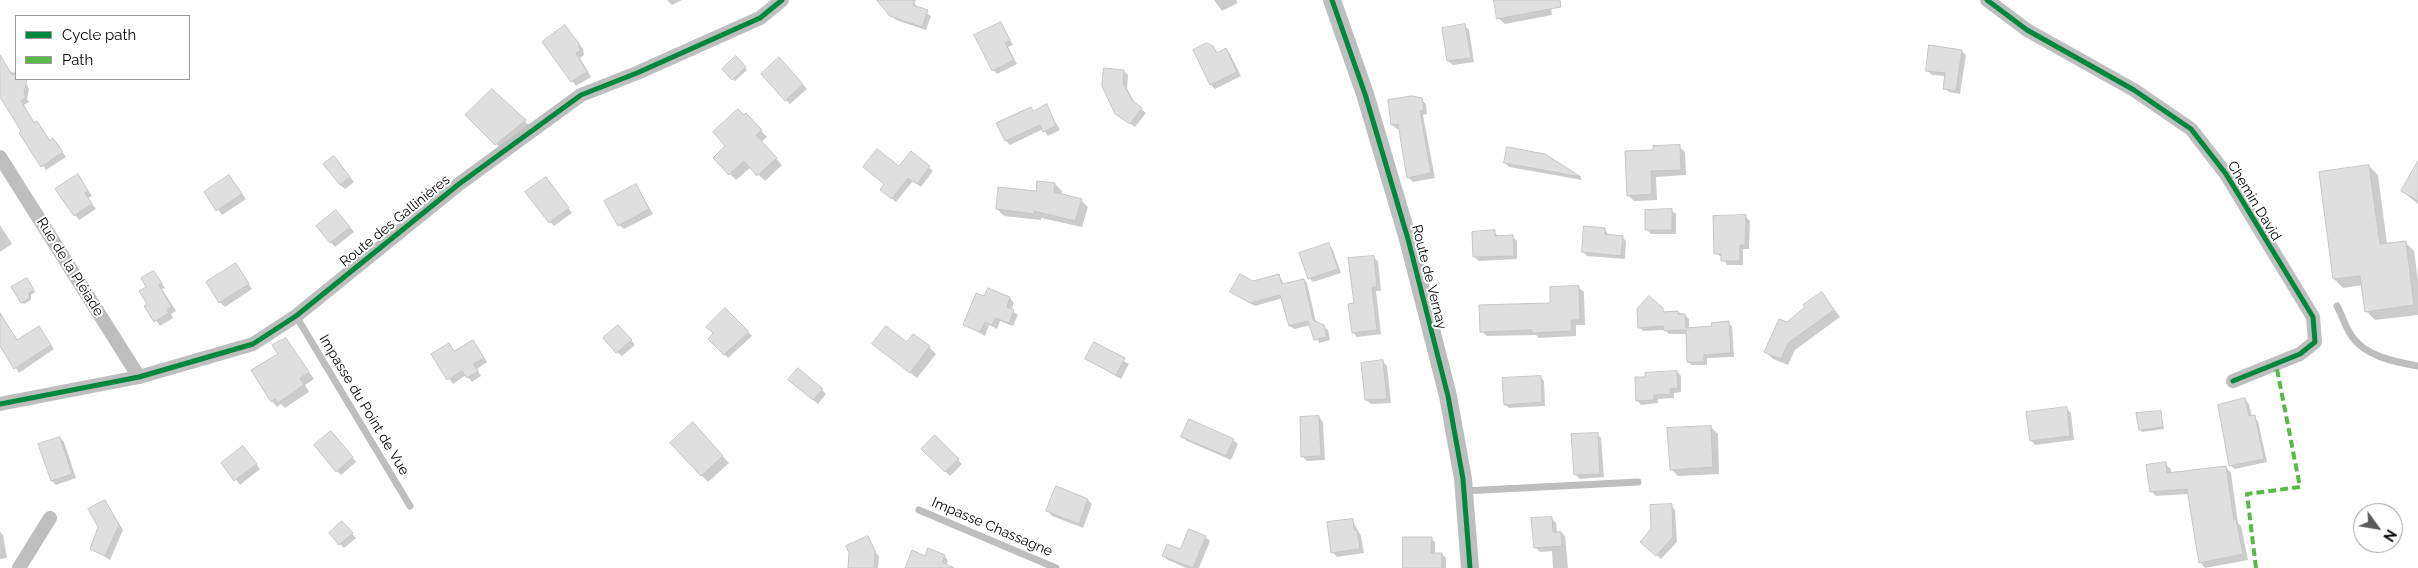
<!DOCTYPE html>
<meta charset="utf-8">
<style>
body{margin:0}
#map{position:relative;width:2418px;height:568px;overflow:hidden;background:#fff;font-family:Raleway,sans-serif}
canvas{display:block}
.legend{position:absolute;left:15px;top:15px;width:175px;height:65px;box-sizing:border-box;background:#fff;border:1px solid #999;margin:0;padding:6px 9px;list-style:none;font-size:15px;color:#000}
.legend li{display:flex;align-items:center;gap:10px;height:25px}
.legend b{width:25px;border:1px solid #999}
.north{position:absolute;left:2353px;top:503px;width:50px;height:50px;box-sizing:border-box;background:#fff;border:1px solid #999;border-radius:50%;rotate:122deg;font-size:14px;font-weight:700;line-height:20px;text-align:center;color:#000}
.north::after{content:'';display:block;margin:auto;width:18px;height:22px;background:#595959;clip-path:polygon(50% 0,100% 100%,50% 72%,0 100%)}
</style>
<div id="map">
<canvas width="2418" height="568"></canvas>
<ul class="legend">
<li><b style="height:6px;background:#00873e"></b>Cycle path</li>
<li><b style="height:6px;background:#58b947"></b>Path</li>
</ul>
<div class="north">N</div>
</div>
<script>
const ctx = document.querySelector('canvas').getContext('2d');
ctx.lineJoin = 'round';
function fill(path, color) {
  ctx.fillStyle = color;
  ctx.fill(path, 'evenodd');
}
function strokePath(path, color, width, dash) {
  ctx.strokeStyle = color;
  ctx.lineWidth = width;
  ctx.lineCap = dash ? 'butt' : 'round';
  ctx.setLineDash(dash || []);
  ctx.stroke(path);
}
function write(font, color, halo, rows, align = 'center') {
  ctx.font = font + ' Raleway,sans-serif';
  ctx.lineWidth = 4;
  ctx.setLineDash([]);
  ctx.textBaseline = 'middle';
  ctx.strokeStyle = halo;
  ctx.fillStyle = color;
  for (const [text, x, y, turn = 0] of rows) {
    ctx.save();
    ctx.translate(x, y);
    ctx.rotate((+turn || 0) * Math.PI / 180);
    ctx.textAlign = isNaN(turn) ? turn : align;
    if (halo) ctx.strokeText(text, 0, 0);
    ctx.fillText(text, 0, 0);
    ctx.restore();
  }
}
fill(new Path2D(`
 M667 0H682L672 5Z
 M878 0 914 2 917 8 931 16 926 30 896 20Z
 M1214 0H1236L1238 3 1222 11Z
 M1495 0H1550L1552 15 1505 24 1498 18Z
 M1000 23 1013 45 1008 47 1017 64 997 74 993 70Z
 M1465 26 1469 30 1474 62 1453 65 1448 61Z
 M569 31 583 49 584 55 580 58 591 77 576 86 544 42Z
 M1212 47 1218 54 1226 50 1230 54 1241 76 1215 89 1211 85Z
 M1961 51 1966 55 1960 94 1949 92 1944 88 1946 76 1932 75 1927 70Z
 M736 58 747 70 735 81 724 69Z
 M784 63 807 89 790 104 786 100Z
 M4 64 11 72 16 73V79H24L29 89 27 99 29 102 24 105 35 124 37 123 41 127 51 142 57 144 66 157 46 170 0 95V67Z
 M1124 71 1128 75 1127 88 1135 104 1146 113 1135 127 1116 113Z
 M492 91 532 128 503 151 467 115Z
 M1421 99 1426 104 1427 114 1423 115 1435 178 1413 182 1408 177 1400 129H1397L1392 125 1389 101Z
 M1046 106 1060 130 1048 136 1043 129 1010 145 1006 141 1031 108 1034 112Z
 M744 116 752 121 767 137 761 142 782 165 765 181 751 167 736 180 730 174 727 146Z
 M1679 146 1685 152 1686 175 1656 177 1657 200 1634 201 1628 195 1654 151Z
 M911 153 933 171 921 187 913 181 896 202 885 193 899 167Z
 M1545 155 1581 178 1582 180 1509 167 1505 163Z
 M338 162 354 182 345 189 340 185Z
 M2418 163V204L2402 191Z
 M2369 166 2378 175 2387 244 2405 242 2414 251 2418 280V315L2375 320 2366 311 2363 285 2343 288 2334 279Z
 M78 176 92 196 88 198 96 209 79 220 57 189Z
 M229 176 246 199 222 215 205 192Z
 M550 183 572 213 554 226 550 222Z
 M1055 184 1062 191 1061 195 1081 200 1088 207 1082 227 1041 218V220L1004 216 997 209Z
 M636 185 653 214 624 229 619 225Z
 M1671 210 1676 214V234H1651L1647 230Z
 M341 216 354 232 335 247 318 227Z
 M1746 217 1750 221 1749 249H1743V265H1727L1722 257 1715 253Z
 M0 225 12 244 0 252Z
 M1605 229 1609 236 1622 237 1626 241 1625 259 1587 256 1583 252Z
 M1494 232 1498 236 1513 237 1517 241V259L1479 261 1474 257Z
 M1328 245 1332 248 1341 273 1313 282 1309 278Z
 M1373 257 1378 261 1381 291H1376L1381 334 1357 337 1353 332 1355 304Z
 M236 265 252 289 225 307 220 302Z
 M154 272 165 288 162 289 176 311 171 314 173 318 160 326 146 306 148 305V287Z
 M1279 275 1284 285 1304 280 1307 283 1316 322 1328 330 1330 340 1319 343 1311 325 1294 329 1290 326 1283 298 1255 306 1231 292Z
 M29 282 35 292 31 295V300L24 304 22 303Z
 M1578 287 1584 292 1585 325H1576V336L1539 338 1536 335 1487 336 1481 331 1551 304Z
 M989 290 1010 298 1014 303 1011 310 1018 315 1013 326 1000 321 997 329 989 325 985 336 965 325Z
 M1822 293 1840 317 1795 350 1788 365 1773 359 1766 352 1787 323Z
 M1649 297 1666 313 1678 312 1685 315 1689 319V329L1713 327 1728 323 1732 326 1734 357 1707 358V365H1692L1688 362 1687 334H1669L1665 330 1643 331 1639 327Z
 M725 310 752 336 728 358 709 339 714 333Z
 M6 324 18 341 39 328 54 349 19 373 0 342V327Z
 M623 331 635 345 622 356 617 352Z
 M286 339 314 379 305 385 309 392 285 408 281 404 277 407 272 401 279 354Z
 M473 341 487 362 477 369 481 376 472 382 466 375 453 384 433 354 449 345 455 352Z
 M873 344H908L929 347 936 354 917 378Z
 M1095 344 1129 364 1121 379 1087 359Z
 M1382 361 1387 366 1391 403 1371 404 1366 400Z
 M1677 372 1681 376V392L1674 393V398L1658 399V403L1641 405 1637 400Z
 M1540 377 1544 381 1545 406 1509 408 1505 404Z
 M794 384 822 390 826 394 818 404Z
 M2245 400 2249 404 2252 417 2258 421 2267 462 2235 469 2230 465Z
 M2067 409 2071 413 2074 440 2035 445 2031 440Z
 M2160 412 2164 429 2142 432 2140 430Z
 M1319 417 1323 422 1325 460 1307 461 1302 456Z
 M1711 427 1718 434 1719 474 1678 476 1671 469Z
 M699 431 729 463 708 482 671 443Z
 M1597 434 1601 438 1604 477 1580 479 1576 475Z
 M336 437 356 462 341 475 337 471Z
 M935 437 962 464 950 476 923 449Z
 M1183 437 1233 440 1238 444 1231 460 1187 441Z
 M60 438 64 442 76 478 56 485 52 481Z
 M248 452 260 469 240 485 223 463Z
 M2165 464 2171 469V474L2226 467 2231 473 2238 523 2241 526 2248 560 2205 568 2200 562 2189 494 2156 496 2151 491Z
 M1088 500 1092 504 1083 528 1052 516 1048 511Z
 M105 501 123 530 110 560 92 549 96 540 94 538 99 527Z
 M1671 506 1675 510 1677 542 1661 559 1642 542Z
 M1551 518 1556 523 1557 532 1560 531 1565 536 1568 568H1553L1552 551 1540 552 1535 547Z
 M1352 520 1361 536 1364 553 1337 557 1333 553 1328 524Z
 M346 527 356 538 344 548 340 544Z
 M0 532 3 535 7 558 0 559Z
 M867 537 879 557 878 568H849Z
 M1205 537 1210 541 1199 568H1186L1168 560 1163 556 1181 550Z
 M1431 538 1435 542V554H1442L1446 558V568H1404Z
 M944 556 948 560 946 567 949 568H907L926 557Z`), '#0003');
const building = new Path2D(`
 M877 0H915L913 5 928 10 922 27 890 16Z
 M1494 0H1560L1561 7 1497 19Z
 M1001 22 1010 40 1005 43 1014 60 992 71 974 35Z
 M1465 24 1471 58 1447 61 1442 28Z
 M565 25 580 45 578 46 581 50 576 53 587 72 571 82 542 42Z
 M1207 43 1213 46 1217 53 1226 48 1237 72 1210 85 1193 50Z
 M1929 45 1962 50 1956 91 1943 89 1945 73 1926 71Z
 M0 55 12 75 16 72V79H27L24 94 26 97 21 101 34 123 37 121 50 141 53 138 63 152 41 167 19 133 21 131 0 97Z
 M736 56 746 67 732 80 722 69Z
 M779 57 803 84 785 101 761 74Z
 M1104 68 1124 70 1123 83 1132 100 1142 108 1130 124 1115 114 1102 86Z
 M492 89 526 120 495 145 465 115Z
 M1412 96 1422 98 1424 110 1420 111 1431 173 1407 178 1398 124 1391 125 1388 100Z
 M1047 104 1056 126 1043 132 1040 125 1005 141 996 123 1031 107 1033 111Z
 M738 109 744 115 746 113 762 130 756 135 777 158 757 176 744 161 729 175 713 158 725 146 713 132Z
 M1680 145 1681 170 1651 171 1652 194 1627 196 1625 151 1653 150V146Z
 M1507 147 1545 154 1581 177 1504 163Z
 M877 149 899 166 911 151 930 166 917 184 908 178 892 199 880 190 884 184 863 167Z
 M334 156 350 177 340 185 323 164Z
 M2418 161V201L2401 191Z
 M2369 165 2380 244 2406 241 2414 305 2365 312 2360 276 2333 279 2319 172Z
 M78 174 88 191 85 193 92 204 74 216 55 189Z
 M229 175 242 194 216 211 204 192Z
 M546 177 569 208 549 223 525 192Z
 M1037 181 1055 183 1054 192 1082 199 1075 221 1034 211V214L996 209 998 187 1036 191Z
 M636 184 649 209 618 226 604 201Z
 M1672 209V230H1645V210Z
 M336 210 350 227 330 243 316 226Z
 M1746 215 1745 245H1740V261H1721V254H1714L1713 216Z
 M1584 226 1605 228V234L1623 236 1621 256 1582 252Z
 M1495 230V236L1513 235 1514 256 1473 257 1472 232Z
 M1329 243 1338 269 1308 279 1299 253Z
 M1374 256 1377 287H1372L1377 330 1352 333 1348 304 1354 303 1348 258Z
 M236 263 249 284 219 303 206 282Z
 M154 271 162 283 159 285 172 307 167 310 169 313 154 322 144 306 147 304 139 291 146 287 141 278Z
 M1240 274 1253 281 1279 274 1282 284 1304 279 1313 320 1324 325 1327 337 1314 340 1308 321 1289 326 1280 295 1250 303 1230 292Z
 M27 278 34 290 29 293 30 298 21 303 11 287Z
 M1579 286 1580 320H1571L1572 331 1532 333V330L1480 332 1479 305 1550 303V287Z
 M988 288 1010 297 1007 307 1014 310 1009 323 995 318 992 325 985 322 980 332 963 325 976 293 984 296Z
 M1822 292 1834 310 1788 343 1781 359 1764 352 1779 319 1787 322 1805 307 1803 305Z
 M1649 296 1663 308V312L1678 311V314H1685L1686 328 1712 326 1711 323 1729 321 1731 353 1704 355V362H1687L1686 330 1664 331 1663 326 1638 328 1637 309Z
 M725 308 749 332 724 355 708 339 713 333 706 327Z
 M0 313 17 340 39 326 51 345 14 369 0 346Z
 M618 325 632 340 616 353 603 338Z
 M886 326 907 342 913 334 930 346 910 373 872 344Z
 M286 338 309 372 300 378 304 385 278 403 275 399 271 402 251 370 278 354 272 345Z
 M473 340 484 358 473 364 478 371 467 378 462 371 447 380 431 354 449 343 454 351Z
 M1094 342 1125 358 1116 375 1085 359Z
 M1383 360 1387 399 1365 400 1361 363Z
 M798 368 823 389 813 400 788 380Z
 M1677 371 1678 388 1670 389 1671 394 1654 395V400L1636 401 1635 377H1645V373Z
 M1541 376 1542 402 1504 405 1502 378Z
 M2245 398 2249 416 2255 415 2264 459 2229 466 2218 405Z
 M2067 407 2070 436 2030 441 2026 412Z
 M2161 411 2163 427 2139 430 2136 413Z
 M1319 416 1321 456 1301 457 1300 417Z
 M1189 419 1234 439 1226 456 1181 437Z
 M693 422 723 456 701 476 670 443Z
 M1711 426 1713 467 1670 470 1667 428Z
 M331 431 353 457 336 472 314 445Z
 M1598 433 1600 474 1574 475 1571 434Z
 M935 435 959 459 945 472 921 449Z
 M60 437 72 474 51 481 38 444Z
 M243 446 257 464 234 481 221 463Z
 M2166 462 2167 473 2226 466 2234 520 2236 519 2243 554 2199 563 2187 489 2150 492 2146 465Z
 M1056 486 1088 499 1079 524 1046 511Z
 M105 500 119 525 105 556 90 549 98 527 88 509Z
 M1672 504 1673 537 1656 556 1640 542 1651 529 1650 505Z
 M1552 517 1553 532H1561L1562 546 1534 548 1531 518Z
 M1353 519 1354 530H1357L1360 549 1331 553 1327 522Z
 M342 521 353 533 339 545 329 533Z
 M1189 529 1206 536 1193 568 1162 556 1167 544 1180 549Z
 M868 536 875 551 874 568H848L849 553 846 546Z
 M1403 537H1432L1431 553H1442V568H1403Z
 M928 548 945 555 942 562 954 568H905L912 550 925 556Z`);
fill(building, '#dfdfdf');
strokePath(building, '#c6c6c6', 1);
strokePath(new Path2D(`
 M2337 306C2342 315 2345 326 2351 335 2364 356 2395 362 2418 366
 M296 316 410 506
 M1464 491 1638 482
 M919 510 1056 568`), '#bebebe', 7);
strokePath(new Path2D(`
 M1987 0 2027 30 2134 90 2191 129 2226 174 2313 317 2315 342 2300 354 2233 381
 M0 157 139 377
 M0 404 139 377 253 344 296 316 459 184 581 95 637 73 760 18 782 0
 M19 568 50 518`), '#bebebe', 14);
strokePath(new Path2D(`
 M1332 0 1365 94 1408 239 1448 396 1463 479 1470 568`), '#bebebe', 18);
strokePath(new Path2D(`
 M2256 568 2247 494 2300 487 2276 364`), '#58b947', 4, [8, 4]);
strokePath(new Path2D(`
 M1332 0 1365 94 1408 239 1448 396 1463 479 1470 568
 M1987 0 2027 30 2134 90 2191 129 2226 174 2313 317 2315 342 2300 354 2233 381
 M0 404 139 377 253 344 296 316 459 184 581 95 637 73 760 18 782 0`), '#00873e', 5);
write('14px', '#000', '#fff', [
 ["Chemin David",2254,201,59],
 ["Route des Gallinières",395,221,-39],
 ["Rue de la Pléiade",70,267,58],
 ["Route de Vernay",1429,277,76],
 ["Impasse du Point de Vue",364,405,59],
 ["Impasse Chassagne",992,527,23]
]);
</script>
